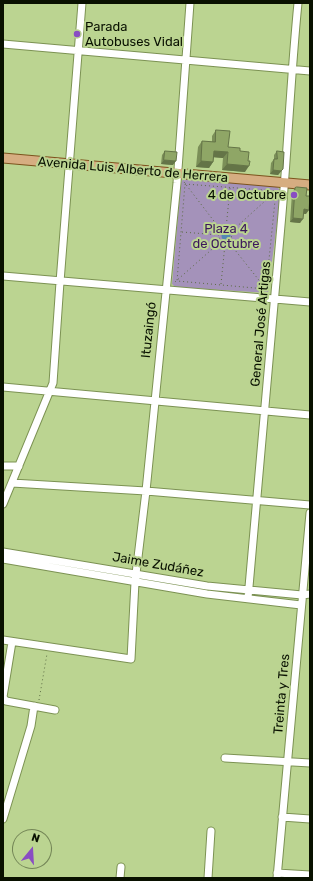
<!DOCTYPE html>
<meta charset="utf-8">
<style>
body{margin:0}
#map{position:relative;width:313px;height:881px;overflow:hidden;background:#bbd491;font-family:Rubik,sans-serif}
canvas{display:block}
.frame{position:absolute;inset:0;border:4px solid #091100;pointer-events:none}
.north{position:absolute;left:12px;top:829px;width:40px;height:40px;box-sizing:border-box;background:#bbd491;border:1px solid #748657;border-radius:50%;rotate:18deg;font-size:11px;font-weight:700;line-height:16px;text-align:center;color:#091100}
.north::after{content:'';display:block;margin:auto;width:14px;height:18px;background:#894dc3;clip-path:polygon(50% 0,100% 100%,50% 72%,0 100%)}
</style>
<div id="map">
<canvas width="313" height="881"></canvas>
<div class="frame"></div>
<div class="north">N</div>
</div>
<script>
const ctx = document.querySelector('canvas').getContext('2d');
ctx.lineJoin = 'round';
function fill(path, color) {
  ctx.fillStyle = color;
  ctx.fill(path, 'evenodd');
}
function strokePath(path, color, width, dash) {
  ctx.strokeStyle = color;
  ctx.lineWidth = width;
  ctx.lineCap = dash ? 'butt' : 'round';
  ctx.setLineDash(dash || []);
  ctx.stroke(path);
}
function write(font, color, halo, rows, align = 'center') {
  ctx.font = font + ' Rubik,sans-serif';
  ctx.lineWidth = 4;
  ctx.setLineDash([]);
  ctx.textBaseline = 'middle';
  ctx.strokeStyle = halo;
  ctx.fillStyle = color;
  for (const [text, x, y, turn = 0] of rows) {
    ctx.save();
    ctx.translate(x, y);
    ctx.rotate((+turn || 0) * Math.PI / 180);
    ctx.textAlign = isNaN(turn) ? turn : align;
    if (halo) ctx.strokeText(text, 0, 0);
    ctx.fillText(text, 0, 0);
    ctx.restore();
  }
}
fill(new Path2D(`
 M186 178 276 186 281 191 268 293 175 287 172 284 181 183 183 179Z`), '#a492ba');
fill(new Path2D(`
 M221.5 236a4.5 4.5 0 1 1 9 0a4.5 4.5 0 1 1-9 0Z`), '#5388b4');
const minor = new Path2D(`
 M3 44 310 71
 M3 276 310 302
 M3 387 310 415
 M3 466H19
 M12 483 146 491 310 505
 M3 504 53 383 60 282 82 3
 M3 552 207 586 302 595 310 594
 M3 559 207 594 301 605
 M248 598C260 470 271 342 282 214 288 143 291 73 298 3
 M3 640 131 659 135 582 146 491 177 183 190 3
 M12 642 3 697 6 701 55 710
 M225 758 310 763
 M282 817 310 819
 M3 819 31 726 34 706
 M277 873 310 875
 M120 878 121 867
 M208 878 211 831
 M277 878 310 513`);
const major = new Path2D(`
 M3 158 310 185`);
strokePath(minor, '#7c9253', 9);
strokePath(major, '#7c531d', 11);
strokePath(new Path2D(`
 M184 182 220 229 219 243 231 244 232 230 220 229
 M185 184 276 191 266 289 177 281Z
 M226 229 230 188
 M233 230 275 192
 M182 232 219 235
 M231 245 266 289
 M175 282 219 243
 M221 284 225 244
 M39 700 47 654`), '#5b6b43', 1, [1, 3]);
strokePath(minor, '#fff', 7);
strokePath(major, '#d6ad81', 9);
fill(new Path2D(`
 M216 130 228 147 240 151 245 172 222 170 223 158 214 157 213 162 209 168 196 167 198 147 202 141 212 142V136Z
 M165 151 173 165 161 164 162 155Z
 M277 151 283 169 278 175 270 174 271 163 274 159V155Z
 M295 188 306 196V214H303L300 223 290 222 292 193Z`), '#7b8f58');
fill(new Path2D(`
 M214 151 228 152 223 158 210 157Z
 M164 160 176 161 173 165 161 164Z
 M201 161 213 162 209 168 196 167Z
 M227 164 249 166 245 172 222 170Z
 M283 169 278 175 270 174 273 170Z
 M304 209 309 210 306 214 301 213Z
 M293 218 303 219 300 223 290 222Z`), '#647447');
const building = new Path2D(`
 M216 130 230 131 228 147 240 148V151L249 152 248 161H250L249 166 227 164 228 152 214 151 213 162 201 161 202 141 215 142Z
 M165 151 177 152 176 161 164 160Z
 M277 151 284 152 283 169 281 171 273 170 274 159H277Z
 M297 187 307 188 306 196H310L309 210 304 209 303 219 293 218 295 188Z`);
fill(building, '#8fa666');
strokePath(building, '#647447', 1);
for (const [x, y, r, color] of [
 [77,34,4,"#894dc3"],
 [294,195,4,"#894dc3"]
]) {
  const dot = new Path2D();
  dot.arc(x, y, r, 0, 2 * Math.PI);
  ctx.fillStyle = color;
  ctx.fill(dot);
  strokePath(dot, '#bbd491', 1.5);
}
write('13px', '#091100', '#bbd491', [
 ["Parada",85,27],
 ["Autobuses Vidal",85,42],
 ["4 de Octubre",286,195,"right"]
], 'left');
write('13px', '#091100', '#bbd491', [
 ["Avenida Luis Alberto de Herrera",133,170,5],
 ["General José Artigas",261,324,-85],
 ["Ituzaingó",149,330,-84],
 ["Jaime Zudáñez",158,565,10],
 ["Treinta y Tres",282,694,-85]
]);
write('13px', '#3c175c', '#bbd491', [
 ["Plaza 4",226,229],
 ["de Octubre",226,244]
]);
</script>
